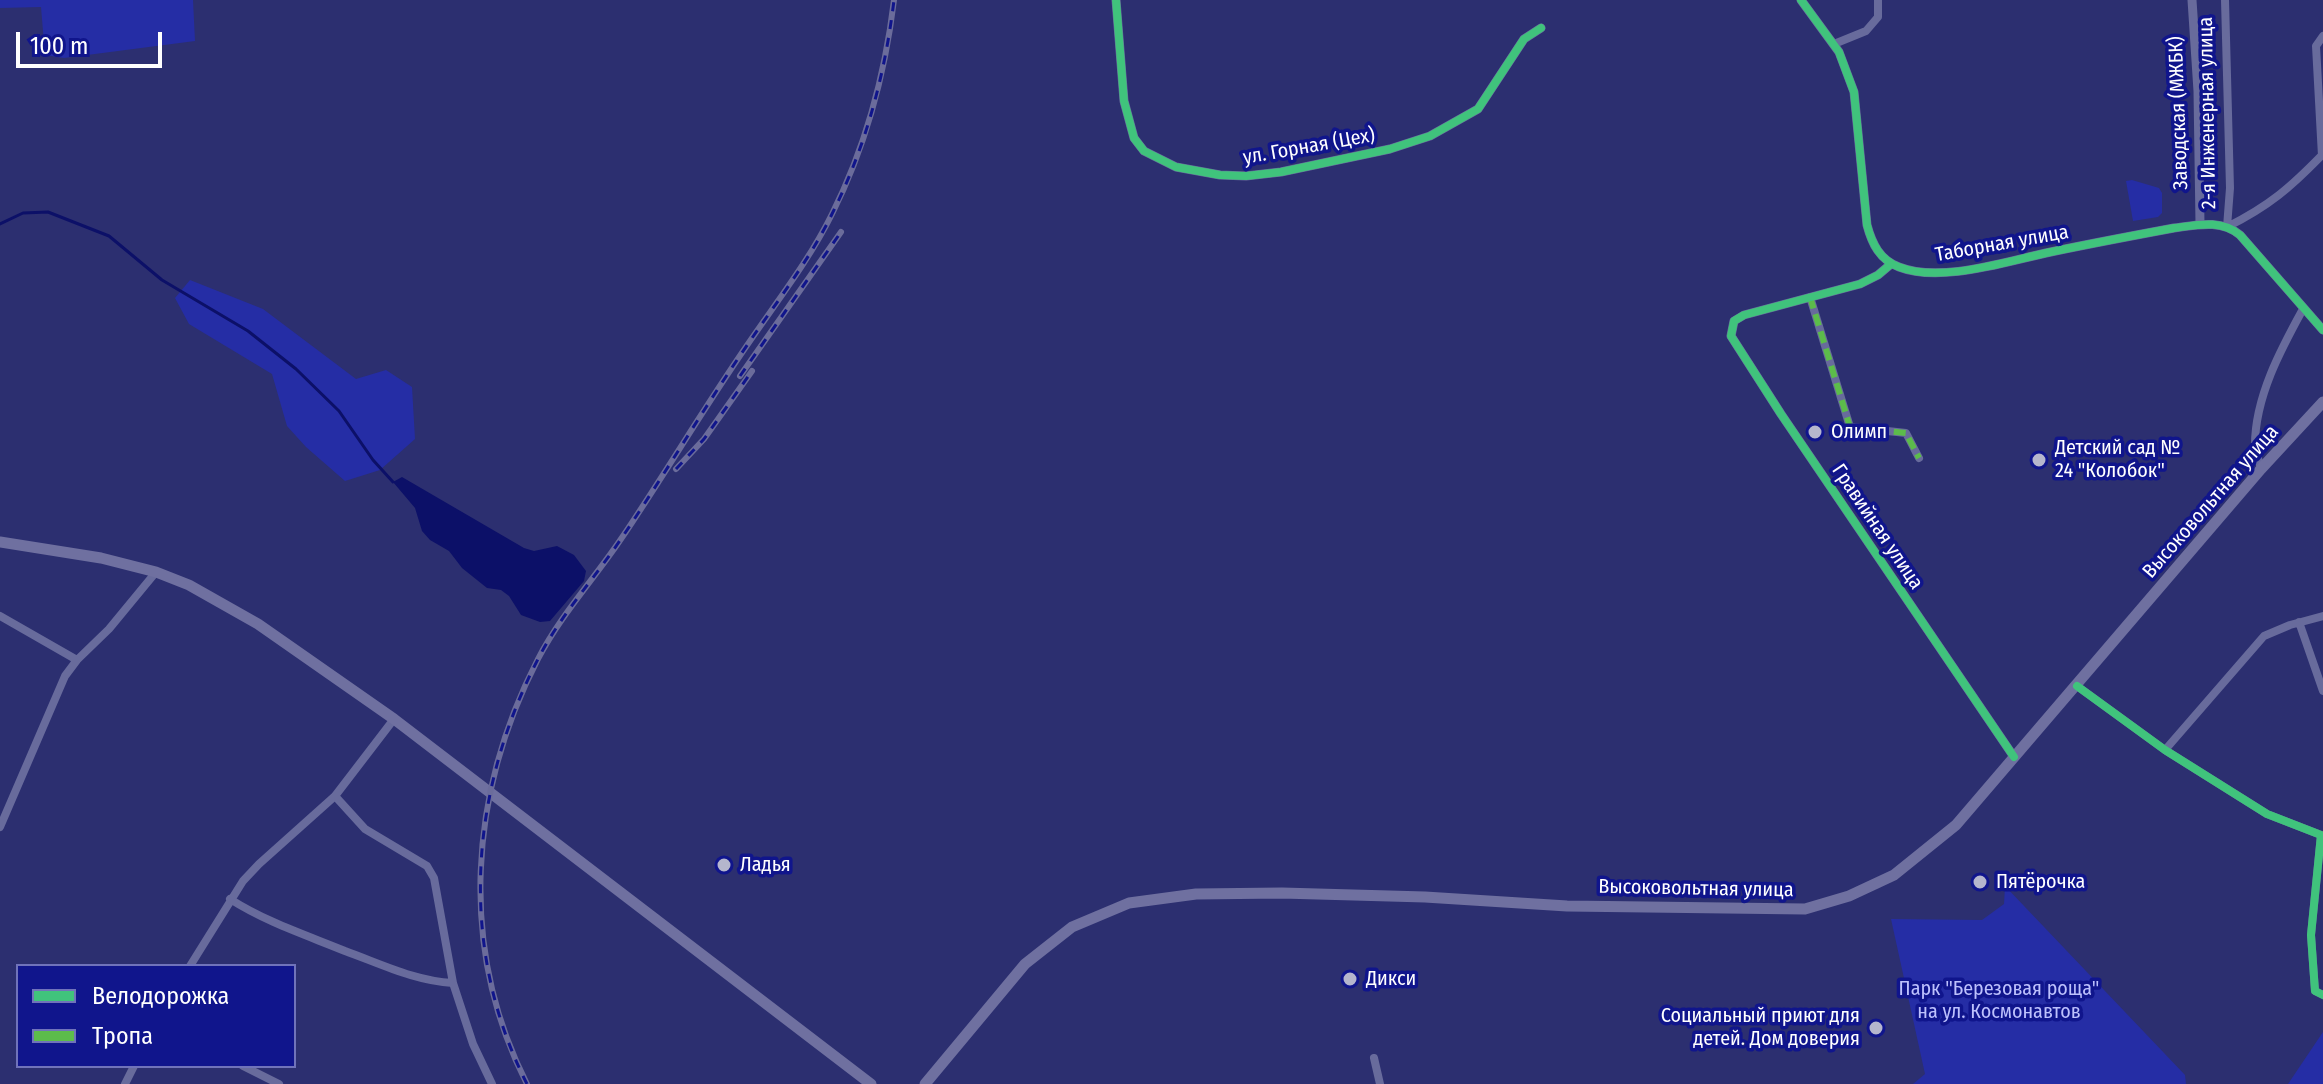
<!DOCTYPE html>
<meta charset="utf-8">
<style>
body{margin:0}
#map{position:relative;width:2323px;height:1084px;overflow:hidden;background:#2c2f70;font-family:"Fira Sans Condensed",sans-serif}
canvas{display:block}
.legend{position:absolute;left:16px;top:964px;width:280px;height:104px;box-sizing:border-box;background:#10158c;border:2px solid #7073ba;margin:0;padding:10px 14px;list-style:none;font-size:24px;color:#fff}
.legend li{display:flex;align-items:center;gap:16px;height:40px}
.legend b{width:40px;border:2px solid #7073ba}
.scale{position:absolute;left:16px;top:32px;width:146px;height:36px;box-sizing:border-box;border:4px solid #fff;border-top:0;padding-left:10px;font-size:24px;line-height:28px;white-space:nowrap;color:#fff;-webkit-text-stroke:6px #10158c;paint-order:stroke}
</style>
<div id="map">
<canvas width="2323" height="1084"></canvas>
<ul class="legend">
<li><b style="height:10px;background:#40c37c"></b>Велодорожка</li>
<li><b style="height:10px;background:#5cbc4b"></b>Тропа</li>
</ul>
<div class="scale">100 m</div>
</div>
<script>
const ctx = document.querySelector('canvas').getContext('2d');
ctx.lineJoin = 'round';
function fill(path, color) {
  ctx.fillStyle = color;
  ctx.fill(path, 'evenodd');
}
function strokePath(path, color, width, dash) {
  ctx.strokeStyle = color;
  ctx.lineWidth = width;
  ctx.lineCap = dash ? 'butt' : 'round';
  ctx.setLineDash(dash || []);
  ctx.stroke(path);
}
function write(font, color, halo, rows, align = 'center') {
  ctx.font = font + ' "Fira Sans Condensed",sans-serif';
  ctx.lineWidth = 7;
  ctx.setLineDash([]);
  ctx.textBaseline = 'middle';
  ctx.strokeStyle = halo;
  ctx.fillStyle = color;
  for (const [text, x, y, turn = 0] of rows) {
    ctx.save();
    ctx.translate(x, y);
    ctx.rotate((+turn || 0) * Math.PI / 180);
    ctx.textAlign = isNaN(turn) ? turn : align;
    if (halo) ctx.strokeText(text, 0, 0);
    ctx.fillText(text, 0, 0);
    ctx.restore();
  }
}
fill(new Path2D(`
 M0 0H193L195 41 64 58 45 55 41 7 0 8Z
 M2132 180 2159 188 2162 193V213L2158 217 2133 221 2126 181Z
 M190 280 263 309 356 379 386 370 412 387 415 439 380 470 345 481 306 447 287 426 272 374 189 324 175 298Z
 M2005 886 2185 1075 2186 1084H1913L1925 1074 1891 919 1982 920 2004 904Z
 M2323 1032V1084H2288Z`), '#252da5');
fill(new Path2D(`
 M402 477 524 548 534 551 557 546 574 555 586 571 584 581 550 621 540 622 521 615 509 596 501 590 487 588 462 568 449 551 430 540 422 531 415 508 393 482Z`), '#0c1068');
strokePath(new Path2D(`
 M0 224 23 213 48 212 109 236 162 280 248 331 296 369 339 411 373 460 393 482`), '#0c1068', 3);
strokePath(new Path2D(`
 M2225 0 2230 188 2227 227
 M1834 44 1866 31 1878 17V0
 M2322 156 2316 46 2323 36
 M2227 227C2269 206 2290 188 2323 154
 M1810 297 1850 427 1906 433 1919 458
 M2261 469C2259 461 2256 453 2255 445 2255 397 2281 349 2303 309
 M0 616 77 660
 M2299 622 2323 691
 M2077 686 2165 750 2267 814 2321 835 2311 935 2315 991 2323 995
 M2165 750 2264 636 2290 625 2323 616
 M335 796 365 829 427 866 434 878 453 983 473 1044 492 1084
 M0 827 65 676 77 660 109 629 156 572
 M230 899C266 922 306 935 345 951 381 964 415 981 453 983
 M190 966 243 881 259 864 335 796 394 719
 M1374 1058 1380 1084
 M243 1066 279 1084
 M125 1084 134 1066`), '#686b9c', 8);
strokePath(new Path2D(`
 M1116 0 1124 101 1134 138 1144 151 1176 167 1220 175 1246 176 1281 172 1390 149 1430 136 1478 109 1524 39 1541 28
 M1801 0 1839 52 1854 92 1867 225C1872 244 1880 260 1899 267 1940 283 2004 262 2046 253 2088 244 2131 236 2174 228 2197 225 2221 219 2240 235L2323 330
 M2192 0 2198 91 2200 224
 M1891 264 1878 275 1860 284 1744 315 1734 321 1731 336 1781 414 2014 757`), '#686b9c', 9);
strokePath(new Path2D(`
 M0 542 101 558 156 572 189 585 258 624 394 719 871 1084
 M925 1084 1025 964 1072 927 1129 903 1196 894 1282 893 1425 897 1567 906 1805 909 1849 896 1894 875 1956 825 2261 469 2323 402`), '#6f70a0', 11);
const rail = new Path2D(`
 M740 376 841 232
 M676 469 704 439 752 371
 M527 1084C458 948 469 793 538 659 560 616 594 579 621 539 665 474 705 406 750 341 778 300 810 259 832 214 866 146 885 75 894 0`);
strokePath(rail, '#6b6c9b', 6);
strokePath(rail, '#10158c', 3, [9]);
strokePath(new Path2D(`
 M1810 297 1850 427 1906 433 1919 458`), '#5cbc4b', 6, [12, 6]);
strokePath(new Path2D(`
 M1116 0 1124 101 1134 138 1144 151 1176 167 1220 175 1246 176 1281 172 1390 149 1430 136 1478 109 1524 39 1541 28
 M1801 0 1839 52 1854 92 1867 225C1872 244 1880 260 1899 267 1940 283 2004 262 2046 253 2088 244 2131 236 2174 228 2197 225 2221 219 2240 235L2323 330
 M1891 264 1878 275 1860 284 1744 315 1734 321 1731 336 1781 414 2014 757
 M2077 686 2165 750 2267 814 2321 835 2311 935 2315 991 2323 995`), '#40c37c', 8);
for (const [x, y, r, color] of [
 [1815,432,8,"#b5b6cd"],
 [2039,460,8,"#b5b6cd"],
 [724,865,8,"#b5b6cd"],
 [1980,882,8,"#b5b6cd"],
 [1350,979,8,"#b5b6cd"],
 [1876,1028,8,"#b5b6cd"]
]) {
  const dot = new Path2D();
  dot.arc(x, y, r, 0, 2 * Math.PI);
  ctx.fillStyle = color;
  ctx.fill(dot);
  strokePath(dot, '#10158c', 3);
}
write('20px', '#fff', '#10158c', [
 ["Заводская (МЖБК)",2179,113,-92],
 ["2-я Инженерная улица",2208,113,-91],
 ["ул. Горная (Цех)",1309,147,-10],
 ["Таборная улица",2002,244,-10],
 ["Высоковольтная улица",2211,502,-49],
 ["Гравийная улица",1877,527,56],
 ["Высоковольтная улица",1696,889,1]
]);
write('20px', '#fff', '#10158c', [
 ["Олимп",1831,432],
 ["Детский сад №",2055,448],
 ["24 \"Колобок\"",2055,471],
 ["Ладья",740,865],
 ["Пятёрочка",1996,882],
 ["Дикси",1366,979],
 ["Социальный приют для",1860,1016,"right"],
 ["детей. Дом доверия",1860,1039,"right"]
], 'left');
write('20px', '#bdc1fd', '#10158c', [
 ["Парк \"Березовая роща\"",1999,989],
 ["на ул. Космонавтов",1999,1012]
]);
</script>
